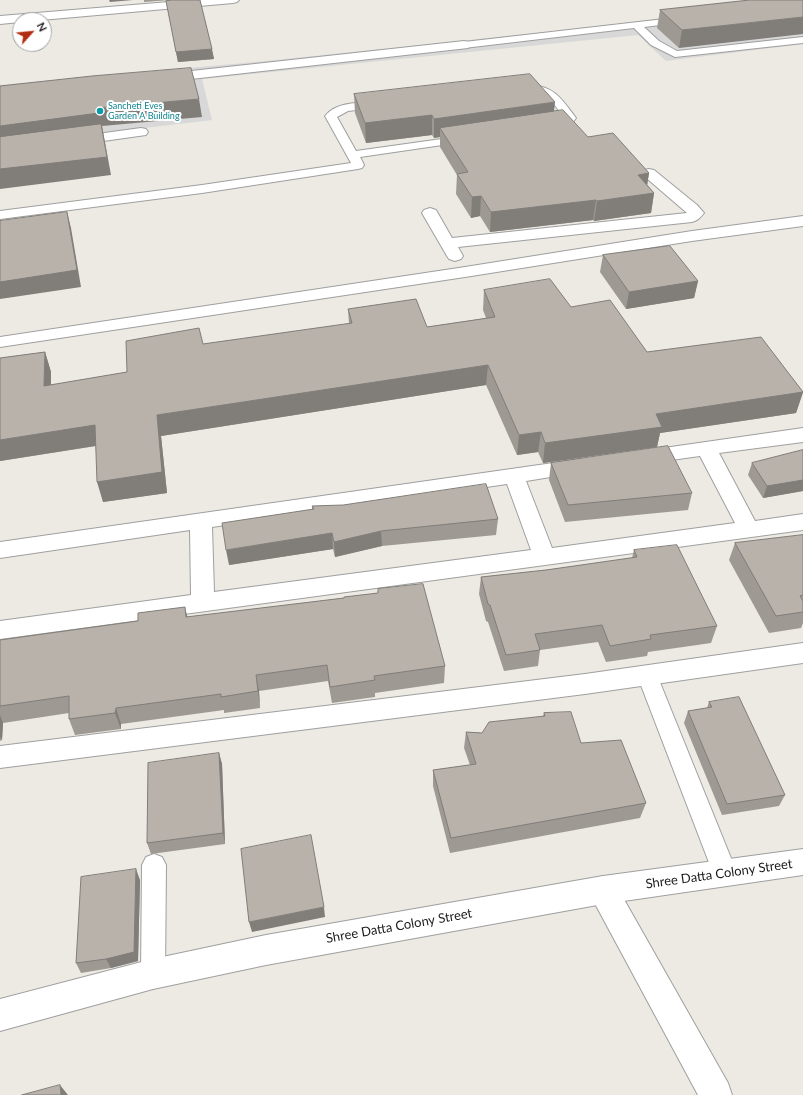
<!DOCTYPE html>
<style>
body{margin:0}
#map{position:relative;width:803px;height:1095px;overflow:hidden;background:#eceae2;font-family:Lato,sans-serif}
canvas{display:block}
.north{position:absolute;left:12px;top:12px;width:40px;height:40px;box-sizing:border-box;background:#fff;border:1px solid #a4a4a4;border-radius:50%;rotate:63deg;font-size:11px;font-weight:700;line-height:16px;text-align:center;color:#1b1b1b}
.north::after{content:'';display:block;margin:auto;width:14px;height:18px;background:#b22c14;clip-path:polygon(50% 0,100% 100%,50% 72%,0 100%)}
</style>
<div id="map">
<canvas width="803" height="1095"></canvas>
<div class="north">N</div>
</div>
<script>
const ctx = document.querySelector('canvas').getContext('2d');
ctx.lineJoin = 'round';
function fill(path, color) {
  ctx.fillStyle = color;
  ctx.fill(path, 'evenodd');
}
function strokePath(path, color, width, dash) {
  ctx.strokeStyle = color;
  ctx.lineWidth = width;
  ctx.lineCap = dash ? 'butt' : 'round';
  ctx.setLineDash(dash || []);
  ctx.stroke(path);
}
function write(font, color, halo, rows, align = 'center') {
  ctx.font = font + ' Lato,sans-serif';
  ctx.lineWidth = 4;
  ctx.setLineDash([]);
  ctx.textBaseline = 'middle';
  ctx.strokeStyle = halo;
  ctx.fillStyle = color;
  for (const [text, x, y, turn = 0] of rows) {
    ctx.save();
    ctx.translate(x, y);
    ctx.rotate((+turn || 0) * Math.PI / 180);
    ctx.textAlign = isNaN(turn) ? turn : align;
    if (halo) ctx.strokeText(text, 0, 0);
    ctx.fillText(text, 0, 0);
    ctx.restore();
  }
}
fill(new Path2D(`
 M803 1V44L666 61 638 35 202 79 212 120 0 145V85L266 61 575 29Z`), '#d9d8d8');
const service = new Path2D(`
 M682 17 685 18 687 20 685 22 644 27 659 41 677 51 803 37V43L675 57 651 45 634 28 464 48 459 45 464 42Z
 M530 85C554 86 562 99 576 118L571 125 550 130 546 129 544 127 546 125 563 121 564 118C558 110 551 97 541 93 532 89 519 96 514 89L515 87Z
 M378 102 382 103 384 105 382 107 348 111 337 117 356 151 463 136 467 137 469 139 467 141 463 142 360 157 364 165 362 168 358 169 202 193 0 219V211L202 185 351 163 325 116C337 101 361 103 378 102Z
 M647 667 654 669 657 675 737 873 733 881 725 884 717 881 713 873 637 675 640 669Z
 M154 854 162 857 166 865 165 974 162 983 153 986 144 983 141 974 142 865 146 857Z`);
const minor = new Path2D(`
 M193 0H239L237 2 233 3 41 20H20V22L0 24V16Z
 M464 41 468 42 470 45 468 48 164 82 159 81 158 78 159 75 164 74Z
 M141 128 146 129 148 132 146 135 75 145 70 144 68 141 70 138 75 137Z
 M649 169 654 170 697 205 704 213C700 218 698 220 692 222L458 247 463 256 461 259 455 261 449 259 447 256 422 213 424 210 430 208 436 210 452 238 687 213 644 176 642 173 644 170Z
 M803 216V226L692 241 465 277 0 347V337L465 267 692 231Z
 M803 428V442L719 453 755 521 803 514V530L0 639V621L191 595 190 530 0 558V542L581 459 588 461 591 466 588 471 526 481 552 548 735 523 700 456 643 464 636 462 633 457 636 452ZM507 484 531 550 214 592 212 527Z
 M803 643V663L585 694 0 768V746L585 674Z
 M603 876 613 880 728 1083 732 1095H698L593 900 589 890 593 880Z`);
const tertiary = new Path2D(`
 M803 849V875L603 904 266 965 153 989 0 1031V999L153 959 266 935 603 876Z`);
strokePath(service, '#9f9f9f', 2);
strokePath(minor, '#9f9f9f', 2);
strokePath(tertiary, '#9f9f9f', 2);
fill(service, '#fff');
fill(minor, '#fff');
fill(tertiary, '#fff');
fill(new Path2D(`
 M144 0H200L214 59 178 62 166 1 170 0 144 2Z
 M750 0 679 48 657 28 660 10Z
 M354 94 554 112 588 137 649 173 647 185 654 193 651 213 594 221 593 220 490 232 480 216 471 218 456 194 457 175 440 147V137L434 138 432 135 366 143 355 113Z
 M603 255 698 281 694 298 626 309 600 272Z
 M484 290 571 307 647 352 803 392 796 413 660 433 657 447 543 463 538 452 517 455 486 385 161 436 167 493 103 502 96 446 0 461V358L45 352 51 372V385L127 372 203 344 349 324 348 309 427 327 486 318 483 310Z
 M803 450V491L763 498 748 475 752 463Z
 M551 463 692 493 688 510 565 522 549 480Z
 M312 506 498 519 496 535 382 546 335 557 333 549 229 565 312 510Z
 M803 535V623L801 628 769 633 729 560 735 543Z
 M634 550 717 626 711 643 648 652 647 656 606 662 598 642 540 650 538 666 504 671 488 622 486 621 479 594 481 577 546 570 632 558Z
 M378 589 445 666 444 683 375 693V697L332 703 328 681 259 691 260 708 224 713V710L121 724V729L75 735 69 719V713L3 723 2 740 0 741V640L344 598 378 593Z
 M709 702 785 795 779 806 722 815 684 723 688 711 707 708Z
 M544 713 581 743 646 803 640 818 450 853 433 786V770L470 765 464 748 466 732 482 733 543 716Z
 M219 753 222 764 225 844 151 854 147 843Z
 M140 880 138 961 111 968 81 973 76 963Z`), '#9e9993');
fill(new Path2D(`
 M109 0H133L110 2Z
 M803 17V34L679 48 682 30Z
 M212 49 214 59 178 62 176 52Z
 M199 99 202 117 102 126 111 175 0 189V126L98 108Z
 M555 102 553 121 440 128V137L434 138V119Z
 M432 115V135L366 143 365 123Z
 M649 173 646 193 638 175Z
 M654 193 651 213 594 221 597 201Z
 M481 196 480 216 471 218 472 197Z
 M596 200 593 220 490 232 491 212Z
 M67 212 71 228 81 287 0 299V282Z
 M698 281 694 298 626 309 629 292Z
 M45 352 51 372V407L44 386Z
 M488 365 486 385 161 436 167 493 103 502 97 482 157 415Z
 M803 392 796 413 660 433 657 447 543 463 545 443 656 414Z
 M95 425 101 445 0 461V440Z
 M541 432 538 452 517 455 519 435Z
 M803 480V491L763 498 767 486Z
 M381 531 382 546 335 557 334 542Z
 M332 533 333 549 229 565 226 550Z
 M185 607 189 624 186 617Z
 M256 675 259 691 260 708 258 691Z
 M116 708 121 724V729L115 713Z
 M0 715 3 723 2 740 0 737Z
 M219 753 222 764 225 844 223 833Z
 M136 869 140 880 138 961 111 968 106 959Z
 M324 907 325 917 252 932 249 922Z
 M60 1085 68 1095H61Z`), '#817d78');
const building = new Path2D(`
 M172 0H200L212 49 176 52 166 1Z
 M750 0H803V17L682 30 660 10Z
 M191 68 199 99 98 108 99 113 0 126V86L92 76Z
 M530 74 555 102 434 119 432 115 365 123 354 94Z
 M563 110 588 137 613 133 649 173 638 175 654 193 597 201 596 200 491 212 481 196 472 197 457 174 468 172 440 128Z
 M101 124 107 157 0 169V137Z
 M67 212 77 270 0 282V221Z
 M670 246 698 281 629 292 603 255Z
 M550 279 571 307 610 300 647 352 761 337 803 392 656 414 662 427 545 443 541 432 519 435 488 365 157 415 162 472 97 482 95 425 0 440V358L45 352 44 386 127 372 126 341 199 328 203 344 352 323 348 309 416 299 427 327 495 317 484 290Z
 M668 446 692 493 568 505 551 463Z
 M803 450V480L767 486 752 463Z
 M486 484 498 519 381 531 334 542 332 533 226 550 222 523 314 509 312 506 343 505Z
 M803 535V595L800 596 803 601V612L776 616 735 543Z
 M677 545 717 626 650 635 651 639 610 646 602 625 535 634 540 650 506 655 490 605 488 604 481 577 546 570 637 557 634 550Z
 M423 584 445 666 374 676 375 680 330 687 327 665 256 675 258 691 221 697V694L116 708 115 713 69 719V696L0 706V640L36 635 138 621V613L185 607 186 617 344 598V597L378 593V589Z
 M739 697 785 795 727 804 688 711 712 707 709 702Z
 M571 712 581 743 621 740 646 803 451 838 433 770 476 764 466 732 482 733 489 722 545 716 544 713Z
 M219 753 223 833 147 843 148 763Z
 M311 835 324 907 249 922 241 849Z
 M136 869 134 952 106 959 76 963 81 877Z
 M60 1085 61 1095H22Z`);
fill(building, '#b8b2ab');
strokePath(building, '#817d78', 1);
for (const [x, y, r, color] of [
 [100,111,4,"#0f9aa8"]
]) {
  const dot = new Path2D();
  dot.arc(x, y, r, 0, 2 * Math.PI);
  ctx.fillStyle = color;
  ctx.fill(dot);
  strokePath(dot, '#fff', 1.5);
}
write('9px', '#0d838f', '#fff', [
 ["Sancheti Eves",108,106],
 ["Garden A Building",108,116]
], 'left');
write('13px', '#1b1b1b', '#fff', [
 ["Shree Datta Colony Street",719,874,-8],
 ["Shree Datta Colony Street",399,926,-10]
]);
</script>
